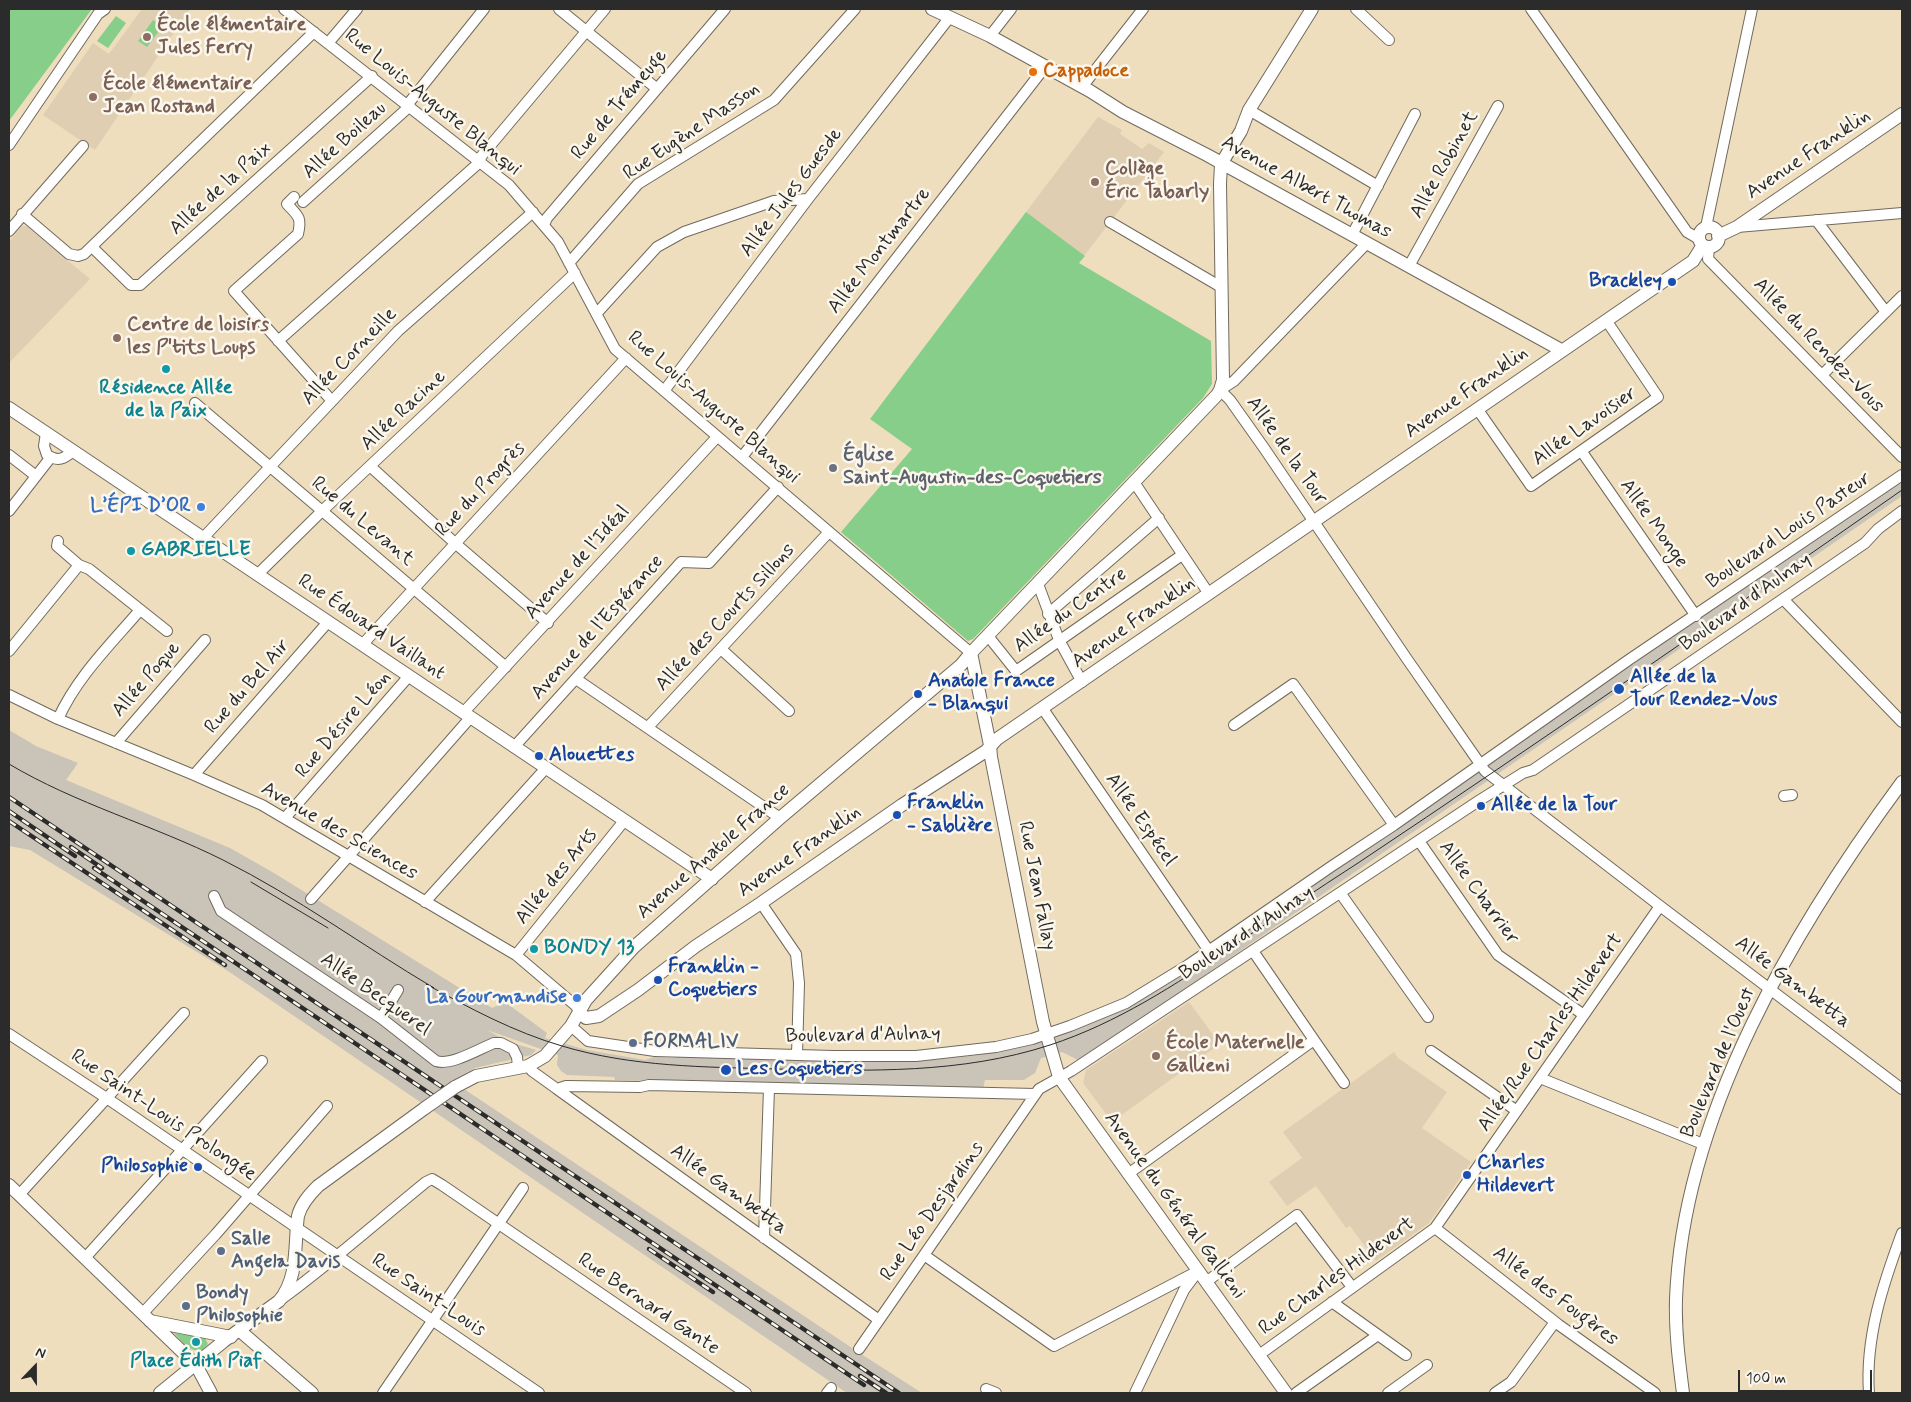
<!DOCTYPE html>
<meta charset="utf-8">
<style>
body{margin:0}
#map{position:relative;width:1911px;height:1402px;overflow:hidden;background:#efdebd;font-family:Mynerve,sans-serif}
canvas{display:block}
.frame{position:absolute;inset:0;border:10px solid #2b2b2b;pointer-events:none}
.north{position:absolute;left:10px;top:1342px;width:50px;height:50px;-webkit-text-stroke:4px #fbf7ec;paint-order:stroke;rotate:22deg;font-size:14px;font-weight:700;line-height:20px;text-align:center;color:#2b2b2b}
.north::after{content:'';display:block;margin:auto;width:18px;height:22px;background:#2b2b2b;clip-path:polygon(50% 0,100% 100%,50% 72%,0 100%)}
.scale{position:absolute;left:1738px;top:1370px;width:134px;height:22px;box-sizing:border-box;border:2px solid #2b2b2b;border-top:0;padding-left:6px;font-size:15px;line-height:18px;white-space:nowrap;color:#2b2b2b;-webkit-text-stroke:4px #fbf7ec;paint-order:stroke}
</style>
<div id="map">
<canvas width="1911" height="1402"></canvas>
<div class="frame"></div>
<div class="north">N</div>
<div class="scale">100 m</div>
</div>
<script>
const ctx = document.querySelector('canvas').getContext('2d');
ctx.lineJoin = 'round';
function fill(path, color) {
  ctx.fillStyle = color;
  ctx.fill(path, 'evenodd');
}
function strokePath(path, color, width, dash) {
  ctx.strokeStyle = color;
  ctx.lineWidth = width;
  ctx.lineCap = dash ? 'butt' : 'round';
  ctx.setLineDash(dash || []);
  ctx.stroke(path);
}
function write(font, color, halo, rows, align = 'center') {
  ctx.font = font + ' Mynerve,sans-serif';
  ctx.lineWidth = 5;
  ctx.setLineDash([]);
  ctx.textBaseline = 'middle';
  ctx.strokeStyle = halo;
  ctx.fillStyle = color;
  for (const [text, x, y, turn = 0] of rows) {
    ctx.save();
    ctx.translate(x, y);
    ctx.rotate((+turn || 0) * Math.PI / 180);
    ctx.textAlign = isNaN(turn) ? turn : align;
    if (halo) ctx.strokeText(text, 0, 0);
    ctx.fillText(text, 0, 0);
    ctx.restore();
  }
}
fill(new Path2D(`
 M142 9H190L95 150 43 115 93 43 109 54Z
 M1098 117 1122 130 1120 134 1142 149 1149 143 1164 152 1084 256 1026 212Z
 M22 226H26L90 279 9 363V242Z
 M1189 1002 1220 1044 1112 1122 1083 1083 1086 1070Z
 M1394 1052 1398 1058 1447 1092 1422 1128 1471 1162 1429 1223 1376 1261 1350 1226 1346 1228 1316 1186 1287 1206 1269 1182 1302 1158 1283 1132Z`), '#dfceb1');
fill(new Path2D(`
 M1902 479V496L1080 1061 1062 1052 1041 1058 1035 1073 1024 1080H985L983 1089 615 1080 614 1077 567 1075 561 1071 557 1065 558 1055 487 1030 509 1042 536 1050 531 1055 475 1068 452 1081 858 1352 922 1393H847L228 971 30 850 9 846V730L36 746 78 763 66 780 230 848 274 873 492 1008 505 1002 547 1033 545 1038 587 1050 645 1060 654 1057 675 1058 676 1055 889 1062 933 1060 980 1055 1029 1042 1129 1003 1176 979Z`), '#cac3b8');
fill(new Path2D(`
 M9 9H92L9 121Z
 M116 16 126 23 108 48 97 41Z
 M153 20 162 27 147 47 138 41Z
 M1026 212 1085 256 1079 263 1211 341 1212 384 1203 398 973 639 968 641 841 532 912 449 870 419Z
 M174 1333 205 1338 208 1344 201 1351C189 1352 182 1341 174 1333Z`), '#86ce89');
const minor = new Path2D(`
 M284 9 509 185 558 242 615 349 971 653
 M559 9 656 88
 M1356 9 1389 40
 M1531 9 1687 232 1699 239
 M990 36 1011 9
 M329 42 357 9
 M1082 87 1143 9
 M408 104 484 9
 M1249 110 1378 186
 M9 145 98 14 105 9
 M479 159 605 9
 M294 197 287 204C298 216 302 217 298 234L234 291 332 401
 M303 202 410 106
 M22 214 69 254 78 256 84 254 314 32
 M1816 220 1886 312
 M1110 222 1221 287
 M544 225 547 218 725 9
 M1706 227 1752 9
 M1737 227 1902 213
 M9 231 83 146
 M1352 235 1415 114
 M1367 243 1234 381 1220 390 1230 400 1264 448 1407 659 1485 771 1660 906 1902 1089
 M92 247 131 285H140L372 76
 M1709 247 1708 259 1902 457
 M569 263 638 184 774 100 855 9
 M1409 266 1498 106
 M597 313 657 247 684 232 774 201 808 199
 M278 341 481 161
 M1822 375 1902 296
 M664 391 808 199 950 17
 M195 403 506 667
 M1478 410 1531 486 1658 397 1606 320
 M46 433 44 446 47 455C58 462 64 459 73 451
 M1582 452 1696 616
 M9 455 36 476
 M742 457 1045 67
 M371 467 456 544 548 623
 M1134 482 1209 594
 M9 511 51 457
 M203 538 398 331 533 212
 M58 541 57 546 79 565 89 569 167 631
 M257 575 322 511 575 273
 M1038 584 1059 640 1082 682
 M1783 599 1902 722
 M1048 614 1159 518
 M988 636 1016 671 1182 555
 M362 645 626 358
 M721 649 789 711
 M9 651 79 565
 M576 679 780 818
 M9 695 58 719 194 775 262 805 516 955 576 1006 580 1013
 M1043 709 1209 951
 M463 713 717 437
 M58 719C77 677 110 645 140 610
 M1234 725 1293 684 1394 825
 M648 727 829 532
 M116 743 205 640
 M514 747 681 562 709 563 778 487
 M194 775 328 622
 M1784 796 1792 795
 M285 818 409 676
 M1419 841 1498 955 1584 1015
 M1341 894 1428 1017
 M214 896 221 911 381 1018 436 1061C451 1066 479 1049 494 1043H501L513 1049 517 1057 518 1067
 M311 899 470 718
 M425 902 546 768
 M761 903 796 954 799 983 797 1055
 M516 955 624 821
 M381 1018 398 990
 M571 1026 588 1041 655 1051 833 1056H916L996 1047 1032 1039 1070 1026 1126 1003 1188 965 1332 866 1394 825 1630 659 1902 475
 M9 1034 108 1099 539 1393
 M1314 1040 1344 1083
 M1431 1051 1517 1111
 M528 1066 532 1071 557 1089 566 1086 640 1087 649 1085 1035 1094
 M1540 1078 1703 1144
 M557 1089 879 1320
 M1128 1174 1314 1040 1253 951
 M19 1195 184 1013
 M1435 1228 1559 1325 1655 1393
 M764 1238 769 1088
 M924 1255 1054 1346 1198 1271
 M85 1258 262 1061
 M1206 1282 1297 1215 1352 1287
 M283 1298C332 1262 378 1221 426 1182L432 1179 442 1185 746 1393
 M1332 1302 1406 1355
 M143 1313 216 1234 327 1106
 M859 1349 1039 1089 1071 1071 1480 800 1523 773 1533 770 1865 543 1878 529 1902 511
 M1259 1355 1435 1228 1660 906
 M986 1389 996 1393
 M383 1393 523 1188
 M827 1393 831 1388
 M1135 1393 1184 1290 1196 1274
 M1296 1393 1378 1335
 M1388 1393 1427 1365
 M1495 1393 1511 1382 1555 1322
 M1869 1393C1865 1338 1883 1284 1902 1233`);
const tertiary = new Path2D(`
 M932 9 990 36 1090 91 1123 112 1207 155 1561 350
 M1699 237a10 10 0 1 1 20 0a10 10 0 1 1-20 0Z
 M1718 236 1737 227 1902 114
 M9 408 712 879
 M971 653 990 745 991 757 1043 1022 1059 1077 1286 1393
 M580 1013 586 1018 599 1016 638 990 696 946 761 903 902 805 986 751 997 739 1693 261 1703 245
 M455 1087 476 1076 528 1066 545 1056 571 1026 586 1000 634 947 780 818 961 665 971 653 1217 395 1220 390 1223 380 1220 184 1221 164 1241 131 1249 110 1312 9
 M9 1185 196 1365 211 1393
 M150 1321 231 1337
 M239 1330 312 1393
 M160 1393 224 1341 279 1301C299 1278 294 1244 298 1216 301 1204 309 1195 318 1186L425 1108
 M1683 1393C1679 1362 1675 1331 1676 1299 1683 1114 1795 927 1902 782`);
strokePath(minor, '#706a5e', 12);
strokePath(tertiary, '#706a5e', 14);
strokePath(minor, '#fff', 10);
strokePath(tertiary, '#fff', 12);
strokePath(new Path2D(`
 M9 764C76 804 153 825 223 860 297 897 363 946 434 988L426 984C469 1008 514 1032 562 1046 632 1067 705 1067 777 1069 869 1071 961 1074 1050 1045 1117 1023 1175 985 1233 946 1275 918 1316 890 1358 863 1541 741 1722 616 1902 490
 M251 882 328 928`), '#2b2b2b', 1);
const rail = new Path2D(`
 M9 797 899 1393
 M9 811 75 856
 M9 821 225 965
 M71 847 102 868
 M94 868 864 1385
 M649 1249 713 1292
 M860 1376 886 1393`);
strokePath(rail, '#2b2b2b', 4.5);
strokePath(rail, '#fbf7ec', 2.5, [8]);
const tertiaryBridge = new Path2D(`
 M425 1108 455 1087`);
strokePath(tertiaryBridge, '#706a5e', 14, []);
strokePath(tertiaryBridge, '#fff', 12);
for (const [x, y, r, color] of [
 [147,37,5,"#8d6e63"],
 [1033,72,5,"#e8710a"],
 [93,97,5,"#8d6e63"],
 [1095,182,5,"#8d6e63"],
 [1672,282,5,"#1a4fb4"],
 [117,338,5,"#8d6e63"],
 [166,369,5,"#0f9aa8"],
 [833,468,5,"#6b7280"],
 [201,507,5,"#3f7fe0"],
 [131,551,5,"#0f9aa8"],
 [1619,689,6,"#1a4fb4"],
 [918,694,5,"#1a4fb4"],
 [539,756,5,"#1a4fb4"],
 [1481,806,5,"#1a4fb4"],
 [897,815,5,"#1a4fb4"],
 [534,949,5,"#0f9aa8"],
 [658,980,5,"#1a4fb4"],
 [577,998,5,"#3f7fe0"],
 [633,1043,5,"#5c6f8a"],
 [1156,1056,5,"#8d6e63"],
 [726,1070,6,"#1a4fb4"],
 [198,1167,5,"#1a4fb4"],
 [1467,1175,5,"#1a4fb4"],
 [221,1251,5,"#5c6f8a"],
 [186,1306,5,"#5c6f8a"],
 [196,1342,5,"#0f9aa8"]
]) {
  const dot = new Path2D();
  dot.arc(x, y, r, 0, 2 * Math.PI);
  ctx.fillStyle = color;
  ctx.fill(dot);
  strokePath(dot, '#fbf7ec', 2);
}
write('bold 20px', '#785e54', '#fbf7ec', [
 ["École élémentaire",157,26],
 ["Jules Ferry",157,49],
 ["École élémentaire",103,85],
 ["Jean Rostand",103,108],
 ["Collège",1105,170],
 ["Éric Tabarly",1105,193],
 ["Centre de loisirs",127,326],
 ["les P'tits Loups",127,349],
 ["École Maternelle",1166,1044],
 ["Gallieni",1166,1067]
], 'left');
write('bold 20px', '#c56008', '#fbf7ec', [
 ["Cappadoce",1043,72]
], 'left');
write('20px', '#2b2b2b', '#fbf7ec', [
 ["Rue Louis-Auguste Blanqui",432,103,39],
 ["Rue de Trémeuge",620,105,-50],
 ["Rue Eugène Masson",692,132,-34],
 ["Allée Boileau",345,141,-42],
 ["Avenue Franklin",1809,155,-34],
 ["Allée Robinet",1445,165,-61],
 ["Avenue Albert Thomas",1306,188,29],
 ["Allée de la Paix",221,189,-42],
 ["Allée Jules Guesde",792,193,-53],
 ["Allée Montmartre",880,251,-52],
 ["Allée du Rendez-Vous",1818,346,46],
 ["Allée Corneille",350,357,-46],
 ["Avenue Franklin",1467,393,-35],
 ["Rue Louis-Auguste Blanqui",713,408,41],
 ["Allée Racine",404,411,-43],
 ["Allée Lavoisier",1585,427,-35],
 ["Allée de la Tour",1286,451,55],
 ["Rue du Progrès",481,490,-47],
 ["Rue du Levant",362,522,40],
 ["Allée Monge",1653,524,55],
 ["Boulevard Louis Pasteur",1789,531,-34],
 ["Avenue de l'Idéal",578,563,-48],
 ["Boulevard d'Aulnay",1746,603,-35],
 ["Allée du Centre",1071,611,-35],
 ["Allée des Courts Sillons",726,618,-47],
 ["Avenue Franklin",1134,623,-35],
 ["Rue Édouard Vaillant",371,628,34],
 ["Avenue de l'Espérance",598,628,-48],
 ["Allée Poque",147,680,-49],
 ["Rue du Bel Air",248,687,-49],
 ["Rue Désire Léon",344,725,-49],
 ["Allée Espécel",1140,820,55],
 ["Avenue des Sciences",339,832,30],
 ["Avenue Anatole France",714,852,-41],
 ["Avenue Franklin",800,852,-35],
 ["Allée des Arts",557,877,-51],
 ["Rue Jean Fallay",1036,886,79],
 ["Allée Charrier",1478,893,54],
 ["Boulevard d'Aulnay",1247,934,-33],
 ["Allée Gambetta",1792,983,37],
 ["Allée Becquerel",375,995,35],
 ["Allée/Rue Charles Hildevert",1551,1033,-55],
 ["Boulevard d'Aulnay",863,1036,-1],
 ["Boulevard de l'Ouest",1719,1063,-67],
 ["Rue Saint-Louis Prolongée",163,1116,34],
 ["Allée Gambetta",728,1190,36],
 ["Avenue du Général Gallieni",1174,1206,54],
 ["Rue Léo Desjardins",933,1212,-55],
 ["Rue Charles Hildevert",1337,1277,-36],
 ["Rue Saint-Louis",428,1296,34],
 ["Allée des Fougères",1555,1297,37],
 ["Rue Bernard Gante",648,1305,34]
]);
write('bold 20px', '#164399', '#fbf7ec', [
 ["Brackley",1662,282,"right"],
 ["Allée de la",1630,678],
 ["Tour Rendez-Vous",1630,701],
 ["Anatole France",928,682],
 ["- Blanqui",928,705],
 ["Alouettes",549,756],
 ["Franklin",907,804],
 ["- Sablière",907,827],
 ["Allée de la Tour",1491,806],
 ["Franklin -",668,968],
 ["Coquetiers",668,991],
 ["Les Coquetiers",737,1070],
 ["Charles",1477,1164],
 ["Hildevert",1477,1187],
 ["Philosophie",188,1167,"right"]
], 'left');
write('bold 20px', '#0d838f', '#fbf7ec', [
 ["Résidence Allée",166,389],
 ["de la Paix",166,412],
 ["GABRIELLE",141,551,"left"],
 ["BONDY 13",544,949,"left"],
 ["Place Édith Piaf",196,1362]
]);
write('bold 20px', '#5b616d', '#fbf7ec', [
 ["Église",843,456],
 ["Saint-Augustin-des-Coquetiers",843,479]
], 'left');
write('bold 20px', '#366cbe', '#fbf7ec', [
 ["L’ÉPI D’OR",191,507],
 ["La Gourmandise",567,998]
], 'right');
write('bold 20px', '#4e5e75', '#fbf7ec', [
 ["FORMALIV",643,1043],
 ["Salle",231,1240],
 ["Angela Davis",231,1263],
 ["Bondy",196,1294],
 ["Philosophie",196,1317]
], 'left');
</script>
